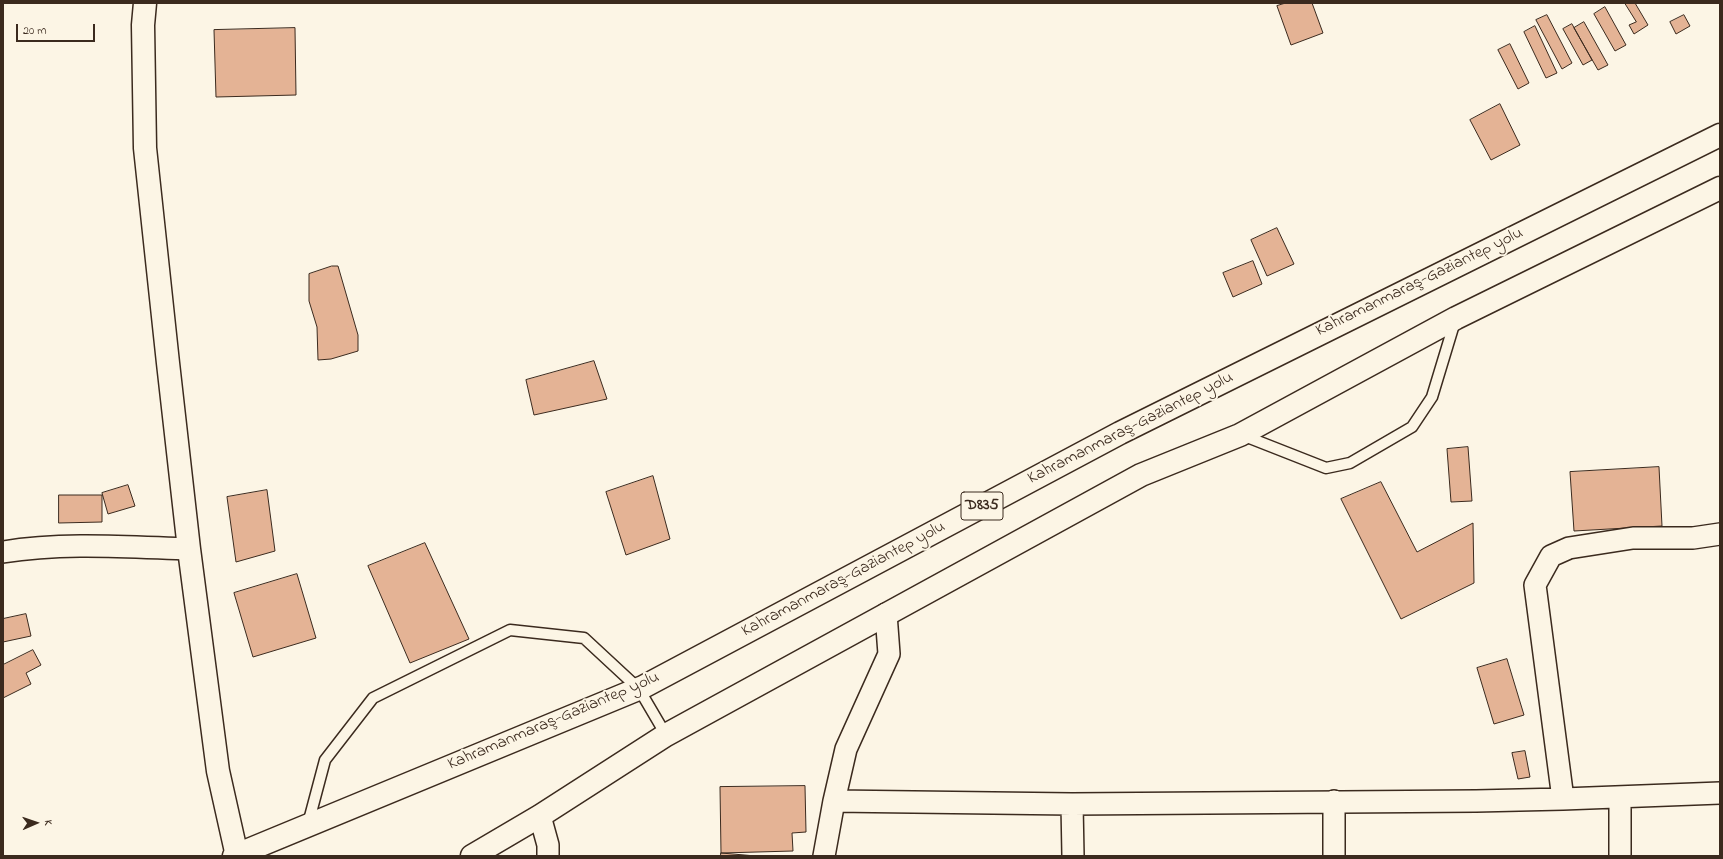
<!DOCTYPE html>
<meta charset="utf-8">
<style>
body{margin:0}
#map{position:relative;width:1723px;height:859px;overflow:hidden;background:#fcf5e5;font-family:"Indie Flower",sans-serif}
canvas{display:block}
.frame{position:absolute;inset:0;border:4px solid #3b2a1e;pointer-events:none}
.north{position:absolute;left:16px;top:803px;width:40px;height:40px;-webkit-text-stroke:3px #fcf5e5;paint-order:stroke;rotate:88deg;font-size:11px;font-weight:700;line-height:16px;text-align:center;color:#3b2a1e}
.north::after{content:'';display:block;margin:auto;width:14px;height:18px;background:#3b2a1e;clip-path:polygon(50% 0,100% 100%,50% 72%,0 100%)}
.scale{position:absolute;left:16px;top:24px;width:79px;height:18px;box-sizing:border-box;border:2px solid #3b2a1e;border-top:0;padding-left:5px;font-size:12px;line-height:14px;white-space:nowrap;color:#3b2a1e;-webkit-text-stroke:3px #fcf5e5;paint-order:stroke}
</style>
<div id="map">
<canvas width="1723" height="859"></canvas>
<div class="frame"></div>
<div class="north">K</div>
<div class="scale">20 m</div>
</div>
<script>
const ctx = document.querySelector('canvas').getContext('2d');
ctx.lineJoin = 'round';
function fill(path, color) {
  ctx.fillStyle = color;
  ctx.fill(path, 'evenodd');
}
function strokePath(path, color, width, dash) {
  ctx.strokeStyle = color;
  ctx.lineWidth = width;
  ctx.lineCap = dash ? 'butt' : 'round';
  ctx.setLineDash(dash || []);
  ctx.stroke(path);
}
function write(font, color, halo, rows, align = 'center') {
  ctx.font = font + ' "Indie Flower",sans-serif';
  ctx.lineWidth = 4;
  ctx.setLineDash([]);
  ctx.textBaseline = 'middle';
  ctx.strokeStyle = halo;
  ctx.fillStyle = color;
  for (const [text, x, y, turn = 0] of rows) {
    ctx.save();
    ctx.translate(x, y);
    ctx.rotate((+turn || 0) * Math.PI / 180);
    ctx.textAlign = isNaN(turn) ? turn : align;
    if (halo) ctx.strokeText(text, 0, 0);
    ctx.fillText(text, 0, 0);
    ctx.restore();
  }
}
const building = new Path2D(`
 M1286 3H1312L1323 33 1291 45 1277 6Z
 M1625 3H1635L1648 25 1634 34 1629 25 1636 22Z
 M1605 7 1626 45 1615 51 1594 14Z
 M1547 15 1572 63 1562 69 1536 20Z
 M1684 15 1690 26 1676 34 1670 22Z
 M1584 22 1608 65 1598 70 1574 28Z
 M1572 24 1592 60 1583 65 1563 29Z
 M1535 26 1557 73 1546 78 1524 32Z
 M295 28 296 95 216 97 214 30Z
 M1510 44 1529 83 1518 89 1498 50Z
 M1500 104 1520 145 1491 160 1470 120Z
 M1277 228 1294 264 1267 276 1251 240Z
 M1253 261 1262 284 1233 297 1223 273Z
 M332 266H338L358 335V351L331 359 318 360 317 327 309 301V274Z
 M594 361 607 399 534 415 526 380Z
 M1468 447 1472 501 1451 502 1447 449Z
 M1659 467 1662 526 1574 531 1570 472Z
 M653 476 670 539 626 555 606 492Z
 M1381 482 1417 552 1473 523 1474 583 1401 619 1341 499Z
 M128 485 135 506 108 514 102 493Z
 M267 490 275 551 236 562 227 497Z
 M59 495H102V522L59 523Z
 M425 543 469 639 410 663 368 566Z
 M297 574 316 638 253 657 234 593Z
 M26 614 31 636 3 642V619Z
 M33 650 41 665 26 673 31 684 3 698V665Z
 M1507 659 1524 715 1494 724 1477 668Z
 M1525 751 1530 777 1518 779 1512 753Z
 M805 786 806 832 792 833 793 851 721 853 720 787Z
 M721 853 756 856H721Z`);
fill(building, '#e4b395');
strokePath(building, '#3b2a1e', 1);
const lane = new Path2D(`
 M1242 435 1326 468 1350 463 1412 427 1432 397 1455 321
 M308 824 325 760 373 698 510 630 584 638 639 689 666 735`);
const street = new Path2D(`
 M3 552C64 542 127 547 189 549
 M1620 797V856
 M1563 799 1535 585 1551 556 1569 548 1633 538H1693L1720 534
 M834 801 1072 804 1476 801 1563 799 1720 793
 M1334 801V856
 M1072 804 1073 856
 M540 816 548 845V856
 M824 856 834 801 846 749 889 654 886 614`);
const secondary = new Path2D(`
 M145 3 143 25 145 148 168 363 189 549 218 771 237 856`);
const highway = new Path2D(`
 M234 856 643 687 1120 433 1720 135
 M472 856 540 816 666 735 1141 475 1240 435 1456 318 1720 188`);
strokePath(lane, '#3b2a1e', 13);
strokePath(street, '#3b2a1e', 24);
strokePath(secondary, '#3b2a1e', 25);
strokePath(highway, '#3b2a1e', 25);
strokePath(lane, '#fcf5e5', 10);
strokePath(street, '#fcf5e5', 21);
strokePath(secondary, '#fcf5e5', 22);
strokePath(highway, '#fcf5e5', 22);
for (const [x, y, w] of [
 [982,506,42]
]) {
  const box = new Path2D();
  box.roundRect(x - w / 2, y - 14, w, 28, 3);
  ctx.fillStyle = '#fcf5e5';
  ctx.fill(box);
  strokePath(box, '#3b2a1e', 1);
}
write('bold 16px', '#3b2a1e', null, [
 ["D835",982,506]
]);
write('17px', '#3b2a1e', '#fcf5e5', [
 ["Kahramanmaraş-Gaziantep yolu",1420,283,-26],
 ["Kahramanmaraş-Gaziantep yolu",1131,429,-27],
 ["Kahramanmaraş-Gaziantep yolu",844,580,-28],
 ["Kahramanmaraş-Gaziantep yolu",554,722,-23]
]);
</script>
